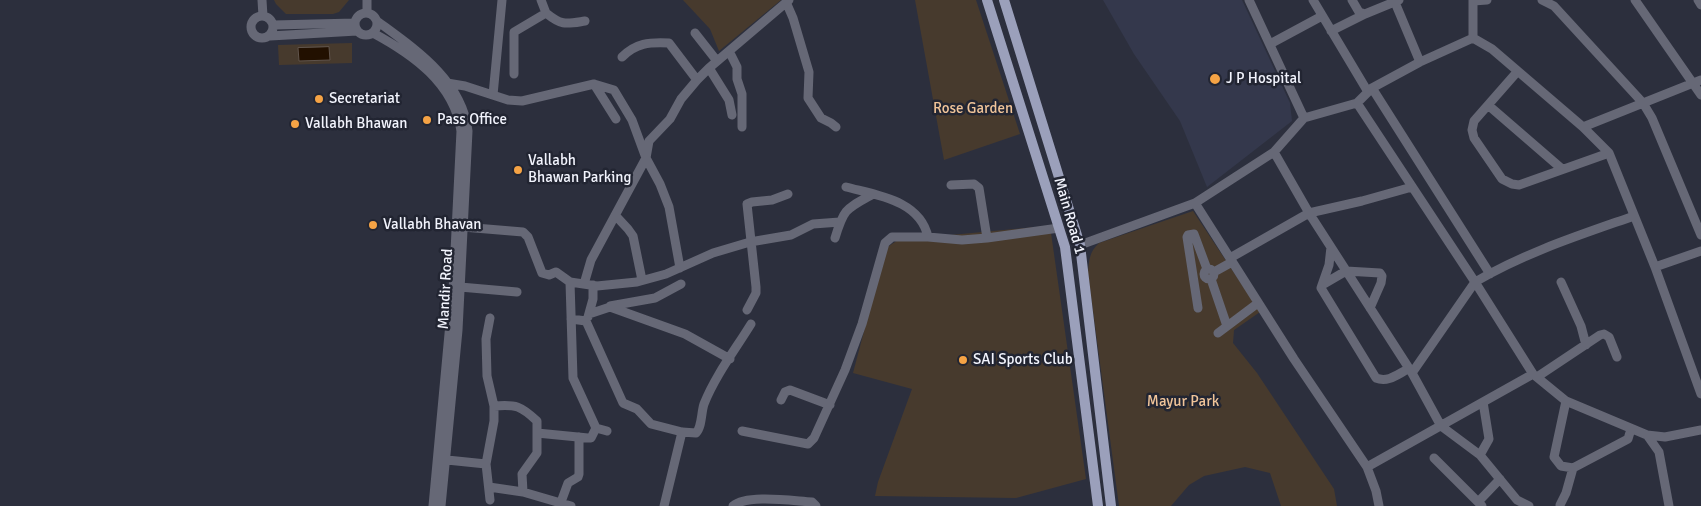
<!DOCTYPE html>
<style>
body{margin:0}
canvas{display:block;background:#2c2f3d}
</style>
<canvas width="1701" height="506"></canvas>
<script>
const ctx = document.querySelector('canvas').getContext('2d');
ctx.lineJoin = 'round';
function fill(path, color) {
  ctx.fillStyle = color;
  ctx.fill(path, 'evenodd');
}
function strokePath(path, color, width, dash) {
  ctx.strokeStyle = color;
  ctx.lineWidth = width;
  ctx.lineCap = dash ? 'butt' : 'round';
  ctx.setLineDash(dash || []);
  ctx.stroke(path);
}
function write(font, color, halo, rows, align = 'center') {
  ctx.font = font + ' Signika,sans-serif';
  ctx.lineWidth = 5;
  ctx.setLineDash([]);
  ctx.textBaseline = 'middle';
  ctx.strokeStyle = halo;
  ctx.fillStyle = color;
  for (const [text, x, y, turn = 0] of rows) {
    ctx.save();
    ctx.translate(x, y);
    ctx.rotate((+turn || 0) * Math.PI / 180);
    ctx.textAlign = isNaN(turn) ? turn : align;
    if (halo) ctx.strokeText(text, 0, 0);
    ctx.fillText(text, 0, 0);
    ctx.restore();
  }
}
fill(new Path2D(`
 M1103 0H1242L1290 103 1292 121 1207 187 1180 121 1134 54Z`), '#34384c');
fill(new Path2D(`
 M274 0H349L339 12 333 14H286L276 4Z
 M683 0H781L719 51 710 29Z
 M915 0H976L1020 134 944 160Z
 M352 43V63L279 65 278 45Z
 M1193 211 1260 312 1234 330 1233 343 1257 373 1334 489 1337 506H1281L1270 473 1245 467 1204 476 1189 485 1171 506H1119L1088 273C1089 261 1089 252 1099 243Z
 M1046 226 1051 233 1086 479 1016 498 875 496 878 482 912 389 853 373 886 248 898 240Z`), '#473a2d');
const water = new Path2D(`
 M329 47 330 60 299 61 298 48Z`);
fill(water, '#221000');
strokePath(water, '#60544c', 1);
strokePath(new Path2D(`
 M262 0 263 16
 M367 0V13
 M1249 0 1304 118
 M1313 0 1368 92
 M1352 0 1359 12 1365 14
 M1394 0 1420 62
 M1473 0V38L1492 49 1583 127 1609 153 1655 267 1701 394
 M1542 0 1554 6 1643 103 1652 118 1701 235
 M1635 0 1701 95
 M1698 0 1701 5
 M1473 1 1487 0
 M786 2 793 18 809 72 808 98 821 118 831 123 836 127
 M355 24a11 11 0 1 1 22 0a11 11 0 1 1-22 0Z
 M546 13C562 26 566 24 585 21
 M251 27a11 11 0 1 1 22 0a11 11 0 1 1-22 0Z
 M377 21C415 49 462 80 468 131L458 330 441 506
 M274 25 355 23
 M1331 31 1365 14 1399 0
 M373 33C412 54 454 83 461 131L453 291 433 506
 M695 33 717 61
 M270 36 357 31
 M1270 44 1322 16
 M729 51 737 67V79L742 94V127
 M622 57C636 43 649 42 669 43L697 80
 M709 68 729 100 732 115
 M1517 72 1474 121 1472 130 1474 138 1502 179 1512 184 1519 185 1609 153
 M514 74V32L546 13 541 0
 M447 83 465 86 508 100 522 101 594 84 614 90 632 120 646 158 660 184 669 207 680 268
 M594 84 616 119
 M1372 88 1490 274
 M493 95 502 0
 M1357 103 1475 282 1533 374 1566 401 1647 435 1665 437 1701 430
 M1488 105 1562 169
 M1583 127 1701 80
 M1274 152 1309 213 1412 373 1441 426 1480 455 1517 500 1529 506
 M951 185 974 184 979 188 987 238
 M846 187C876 195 920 200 928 237
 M1195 203 1294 359 1367 467 1376 491 1379 506
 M615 215 628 229 633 236 642 280
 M463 227 523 232 528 237 542 273 549 275 556 272 570 282 597 286 637 282 666 274 713 253 750 242 791 235 813 224 840 222
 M835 238C844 208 846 209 873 194
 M1080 245 1195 203 1274 152 1304 118 1357 103 1372 88 1420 62 1473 38
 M1230 258 1309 213 1362 201 1412 187
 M1655 267 1701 251
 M1204 274a5 5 0 1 1 10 0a5 5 0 1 1-10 0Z
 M1214 272 1232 262
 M1211 279 1227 326
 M570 282 573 378 596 428
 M1561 282 1581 326 1586 345
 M584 284 591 260 646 158 649 141 670 119 681 99 697 80 709 68 789 0
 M1322 285 1329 265 1331 247
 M460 287 517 292
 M610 306 655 298 681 284
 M1198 308 1187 237 1188 235 1194 234 1207 269
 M1370 308 1381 283 1382 276 1380 273 1346 271 1322 285 1321 288 1376 378C1388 383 1398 374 1408 369
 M747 310 756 293V287L747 204 752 202 772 200 788 194
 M589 314 610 307 685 334 730 359
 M588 317 593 299V285
 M571 319 586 321 623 403 637 409 651 424 682 432 696 433C702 427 701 413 704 404 715 376 735 350 751 324
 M1218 333 1258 303
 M1412 373 1475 282C1524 253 1580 235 1634 216
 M1537 377 1600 335 1604 334 1609 337 1617 357
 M781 400 785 392 790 390 830 405
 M1566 401 1554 457 1561 466 1573 468 1628 439 1631 429
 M494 406C516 404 521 406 537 421V453L522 474 523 492
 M742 431 808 444 814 438 845 370 862 324 885 243 892 237H928L962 240 987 238 1059 228
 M537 433 588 438H591L596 428 607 431
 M1647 435 1659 452 1669 506
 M1480 455 1489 439 1483 402
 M1434 458 1482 506
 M447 460 486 464
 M1367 467 1533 374
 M489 487 523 492 571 506
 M490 500 486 464 494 421V406L487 376 486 339 490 318
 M561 502 568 483 578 477 579 474V437
 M1478 502 1500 479
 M1560 505 1566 493 1573 468
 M664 506 682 432
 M733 506C747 494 793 501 812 502L816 506`), '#666876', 9);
strokePath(new Path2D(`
 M987 0 1065 247 1098 506
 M1004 0 1080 245 1111 506`), '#9ba0bb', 10);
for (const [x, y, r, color] of [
 [1215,79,6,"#f5a345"],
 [319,99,5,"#f5a345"],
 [427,120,5,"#f5a345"],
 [295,124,5,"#f5a345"],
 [518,170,5,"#f5a345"],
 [373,225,5,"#f5a345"],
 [963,360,5,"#f5a345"]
]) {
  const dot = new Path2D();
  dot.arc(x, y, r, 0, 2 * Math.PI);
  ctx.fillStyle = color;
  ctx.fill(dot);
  strokePath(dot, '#222532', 2);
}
write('15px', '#f2f4fd', '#222532', [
 ["J P Hospital",1226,79],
 ["Secretariat",329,99],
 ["Pass Office",437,120],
 ["Vallabh Bhawan",305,124],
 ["Vallabh",528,161],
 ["Bhawan Parking",528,178],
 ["Vallabh Bhavan",383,225],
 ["SAI Sports Club",973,360]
], 'left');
write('15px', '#f0c499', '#222532', [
 ["Rose Garden",973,109],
 ["Mayur Park",1183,402]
]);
write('15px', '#f2f4fd', '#222532', [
 ["Main Road 1",1069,216,74],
 ["Mandir Road",446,289,-87]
]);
</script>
